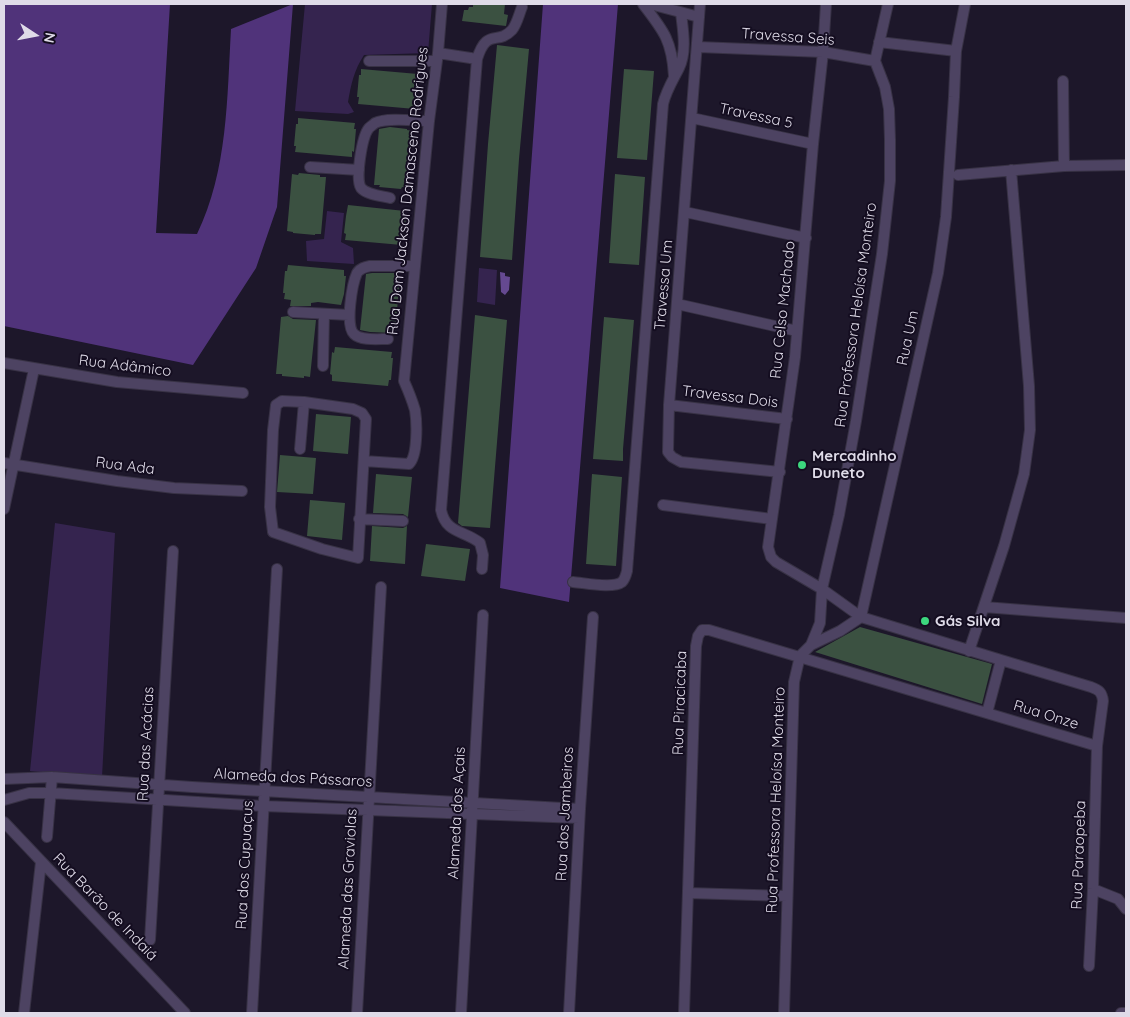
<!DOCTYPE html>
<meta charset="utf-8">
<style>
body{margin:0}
#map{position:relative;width:1130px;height:1017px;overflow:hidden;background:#1d172a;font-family:Quicksand,sans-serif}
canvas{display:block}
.frame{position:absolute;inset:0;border:5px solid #dfdbe8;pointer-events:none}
.north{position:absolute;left:10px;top:10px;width:50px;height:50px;-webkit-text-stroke:4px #140d20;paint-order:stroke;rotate:101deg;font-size:14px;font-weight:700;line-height:20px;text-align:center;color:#dfdbe8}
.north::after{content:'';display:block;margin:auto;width:18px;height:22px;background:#dfdbe8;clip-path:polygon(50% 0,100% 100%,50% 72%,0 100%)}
</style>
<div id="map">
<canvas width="1130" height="1017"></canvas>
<div class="frame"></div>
<div class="north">N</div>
</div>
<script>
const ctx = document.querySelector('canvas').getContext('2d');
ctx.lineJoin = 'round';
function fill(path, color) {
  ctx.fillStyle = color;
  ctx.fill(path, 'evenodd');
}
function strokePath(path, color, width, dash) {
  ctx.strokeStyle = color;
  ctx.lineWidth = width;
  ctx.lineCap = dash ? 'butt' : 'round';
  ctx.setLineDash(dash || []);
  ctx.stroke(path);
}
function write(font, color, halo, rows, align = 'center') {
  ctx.font = font + ' Quicksand,sans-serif';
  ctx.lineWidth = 4;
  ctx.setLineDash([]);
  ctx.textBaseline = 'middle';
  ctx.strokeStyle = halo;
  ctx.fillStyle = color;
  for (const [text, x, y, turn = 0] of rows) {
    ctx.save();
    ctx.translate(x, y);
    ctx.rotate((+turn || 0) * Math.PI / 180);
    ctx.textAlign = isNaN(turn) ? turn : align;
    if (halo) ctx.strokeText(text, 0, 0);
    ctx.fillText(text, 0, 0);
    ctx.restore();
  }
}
fill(new Path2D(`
 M305 4H432L428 53 364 55C354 70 351 85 348 102L354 112 348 114 295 111Z
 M327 211 344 213 341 242 353 248 354 264 307 261 306 241 324 239Z
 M479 268 497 270 495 305 477 302Z
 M55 523 115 533 102 777 30 771Z`), '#35244f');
fill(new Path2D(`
 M4 4H170L156 233 197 234C228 170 227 98 231 29L293 4 277 207 256 268 193 365 4 326Z
 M543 4H618L569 602 500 588Z`), '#50337a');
fill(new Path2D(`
 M500 272 505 273V276L510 277 509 290 505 295 501 292Z`), '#654991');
fill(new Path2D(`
 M473 4H505L504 14 508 15 506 26 462 21 464 10H468L469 7H473Z
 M497 45 529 49 519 159 512 260 480 257 488 144Z
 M361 69 418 74V81H419L417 103H415V109L358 104 359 97H357L359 75H361Z
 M624 69 654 71 647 160 617 158Z
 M298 118 355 123 354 129H356L354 152 352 151V157L295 152 296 146H294L296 124H298Z
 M390 127 407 129V130L413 131 408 188 402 187 401 189 379 187 380 185H374L379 129Z
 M299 173 320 175V177H326L321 234H315V235L293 233V232L287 231 292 174 298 175Z
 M615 174 645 177 639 265 609 263Z
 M348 205 405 211V217H406L404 239H402V245L345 240 346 234 344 233 346 216Z
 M288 265 344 270V276H346L344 294 341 305 318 302 311 303V306H290L291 300 284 299 285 293H283L285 271H287Z
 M372 273H394V275L400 276 395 333 370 332 360 330 366 274Z
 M475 315 507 320 490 528 462 526 458 523Z
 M288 316 293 319 316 320 310 377 304 376V378L282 376V374H276L281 317Z
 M604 317 634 320 623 449V461L593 459Z
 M335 347 392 352 391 358H393L391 380H389L388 386 332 381V375L330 374 332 352 334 353Z
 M316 414 351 417 348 454 313 451Z
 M280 455 316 458 313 494 277 492Z
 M376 474 412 477 408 517 403 514 373 513Z
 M592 474 622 477 616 566 586 564Z
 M310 500 345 503 342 540 307 536Z
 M372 526 403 528 407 526 405 564 370 561Z
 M426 544 470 549 465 581 421 576Z
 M860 627 992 664 982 704 815 652Z`), '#3b5141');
const minor = new Path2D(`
 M643 4C664 31 672 41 674 76
 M650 4 699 17
 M700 4 669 405 668 452 672 457 681 462 780 472
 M826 4 823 52 813 144 795 357 768 547 771 557 776 562 822 589 861 617 1001 660 987 713
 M879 42 956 51
 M698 47 823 52 875 61
 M438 53 477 59 441 510C446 534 464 530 480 543L483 555 482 569
 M477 59C487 27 497 46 512 30 517 24 519 14 522 7
 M369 61H437
 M1063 81 1064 166
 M692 118 813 144
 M310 167 359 170
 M958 175 1064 166 1126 165
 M390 198C382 196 367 195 361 188 355 179 362 136 369 128 371 126 373 125 375 123 388 117 415 121 429 121
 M685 212 806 238
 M677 304 797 331
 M293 312 349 315
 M388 339C378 339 361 341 354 334 345 326 352 284 357 273 360 268 365 267 370 266H415
 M4 363 117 382 243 393
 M323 366 324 314
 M669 405 787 419
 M300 449 304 402 353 409 362 413 366 419 358 558 322 549 273 532 270 507 273 430 276 405 282 401 304 402
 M364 461 409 464C418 456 417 422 415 410 412 400 408 390 404 381L429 121 438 53 442 4
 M4 463 117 481 174 488 242 491
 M663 505 772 519
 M4 509 34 369
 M359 519 403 521
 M573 582C585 583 613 589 622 582 625 579 626 575 627 571L663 104C666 91 673 80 679 68 687 52 683 30 681 13
 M984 607 1126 618
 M811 645 840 631 861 617 938 273 946 217 954 97 956 51 965 4
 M969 651 1004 546 1024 474 1030 430 1029 386 1011 170
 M1001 660 1091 687C1099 690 1102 692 1103 701L1097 746 1093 889 1089 966
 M4 779 52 777 192 787 580 809
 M4 800 29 793H51L263 806 579 818
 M4 822 185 1013
 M47 837 52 777
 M1093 889 1118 899 1126 909
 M688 893 787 896
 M150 940 173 551
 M24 1013 41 862
 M252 1013 277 569
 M357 1013 381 587
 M461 1013 483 615
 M569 1013 580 809 593 617
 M684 1013 696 646 698 636 702 630H709L1097 746
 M784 1013 794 682 800 656 811 645 820 623 822 589 839 515 856 421 882 254 890 181V140L889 109 885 87 875 61 888 4
 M1121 1013H1126`);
strokePath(minor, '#383245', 12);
strokePath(minor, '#4d4362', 10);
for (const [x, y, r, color] of [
 [802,465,5,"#3cd77e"],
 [925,621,5,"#3cd77e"]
]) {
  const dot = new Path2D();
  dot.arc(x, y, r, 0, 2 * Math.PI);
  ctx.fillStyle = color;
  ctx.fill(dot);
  strokePath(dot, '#140d20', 2);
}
write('15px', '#dfdbe8', '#140d20', [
 ["Travessa Seis",788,37,4],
 ["Travessa 5",756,116,12],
 ["Rua Dom Jackson Damasceno Rodrigues",408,191,-84],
 ["Travessa Um",664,285,-85],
 ["Rua Celso Machado",783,310,-84],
 ["Rua Professora Heloísa Monteiro",856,315,-82],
 ["Rua Um",908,338,-78],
 ["Rua Adâmico",125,366,7],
 ["Travessa Dois",730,397,7],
 ["Rua Ada",125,466,7],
 ["Rua Piracicaba",680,703,-88],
 ["Rua Onze",1046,715,17],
 ["Rua das Acácias",146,744,-87],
 ["Alameda dos Pássaros",293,778,3],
 ["Rua Professora Heloísa Monteiro",776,800,-88],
 ["Alameda dos Açais",457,813,-87],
 ["Rua dos Jambeiros",565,814,-87],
 ["Rua Paraopeba",1079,855,-88],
 ["Rua dos Cupuaçus",245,865,-87],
 ["Alameda das Graviolas",348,889,-87],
 ["Rua Barão de Indaiá",105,907,46]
]);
write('bold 15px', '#dfdbe8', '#140d20', [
 ["Mercadinho",812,456],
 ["Duneto",812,473],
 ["Gás Silva",935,621]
], 'left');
</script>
